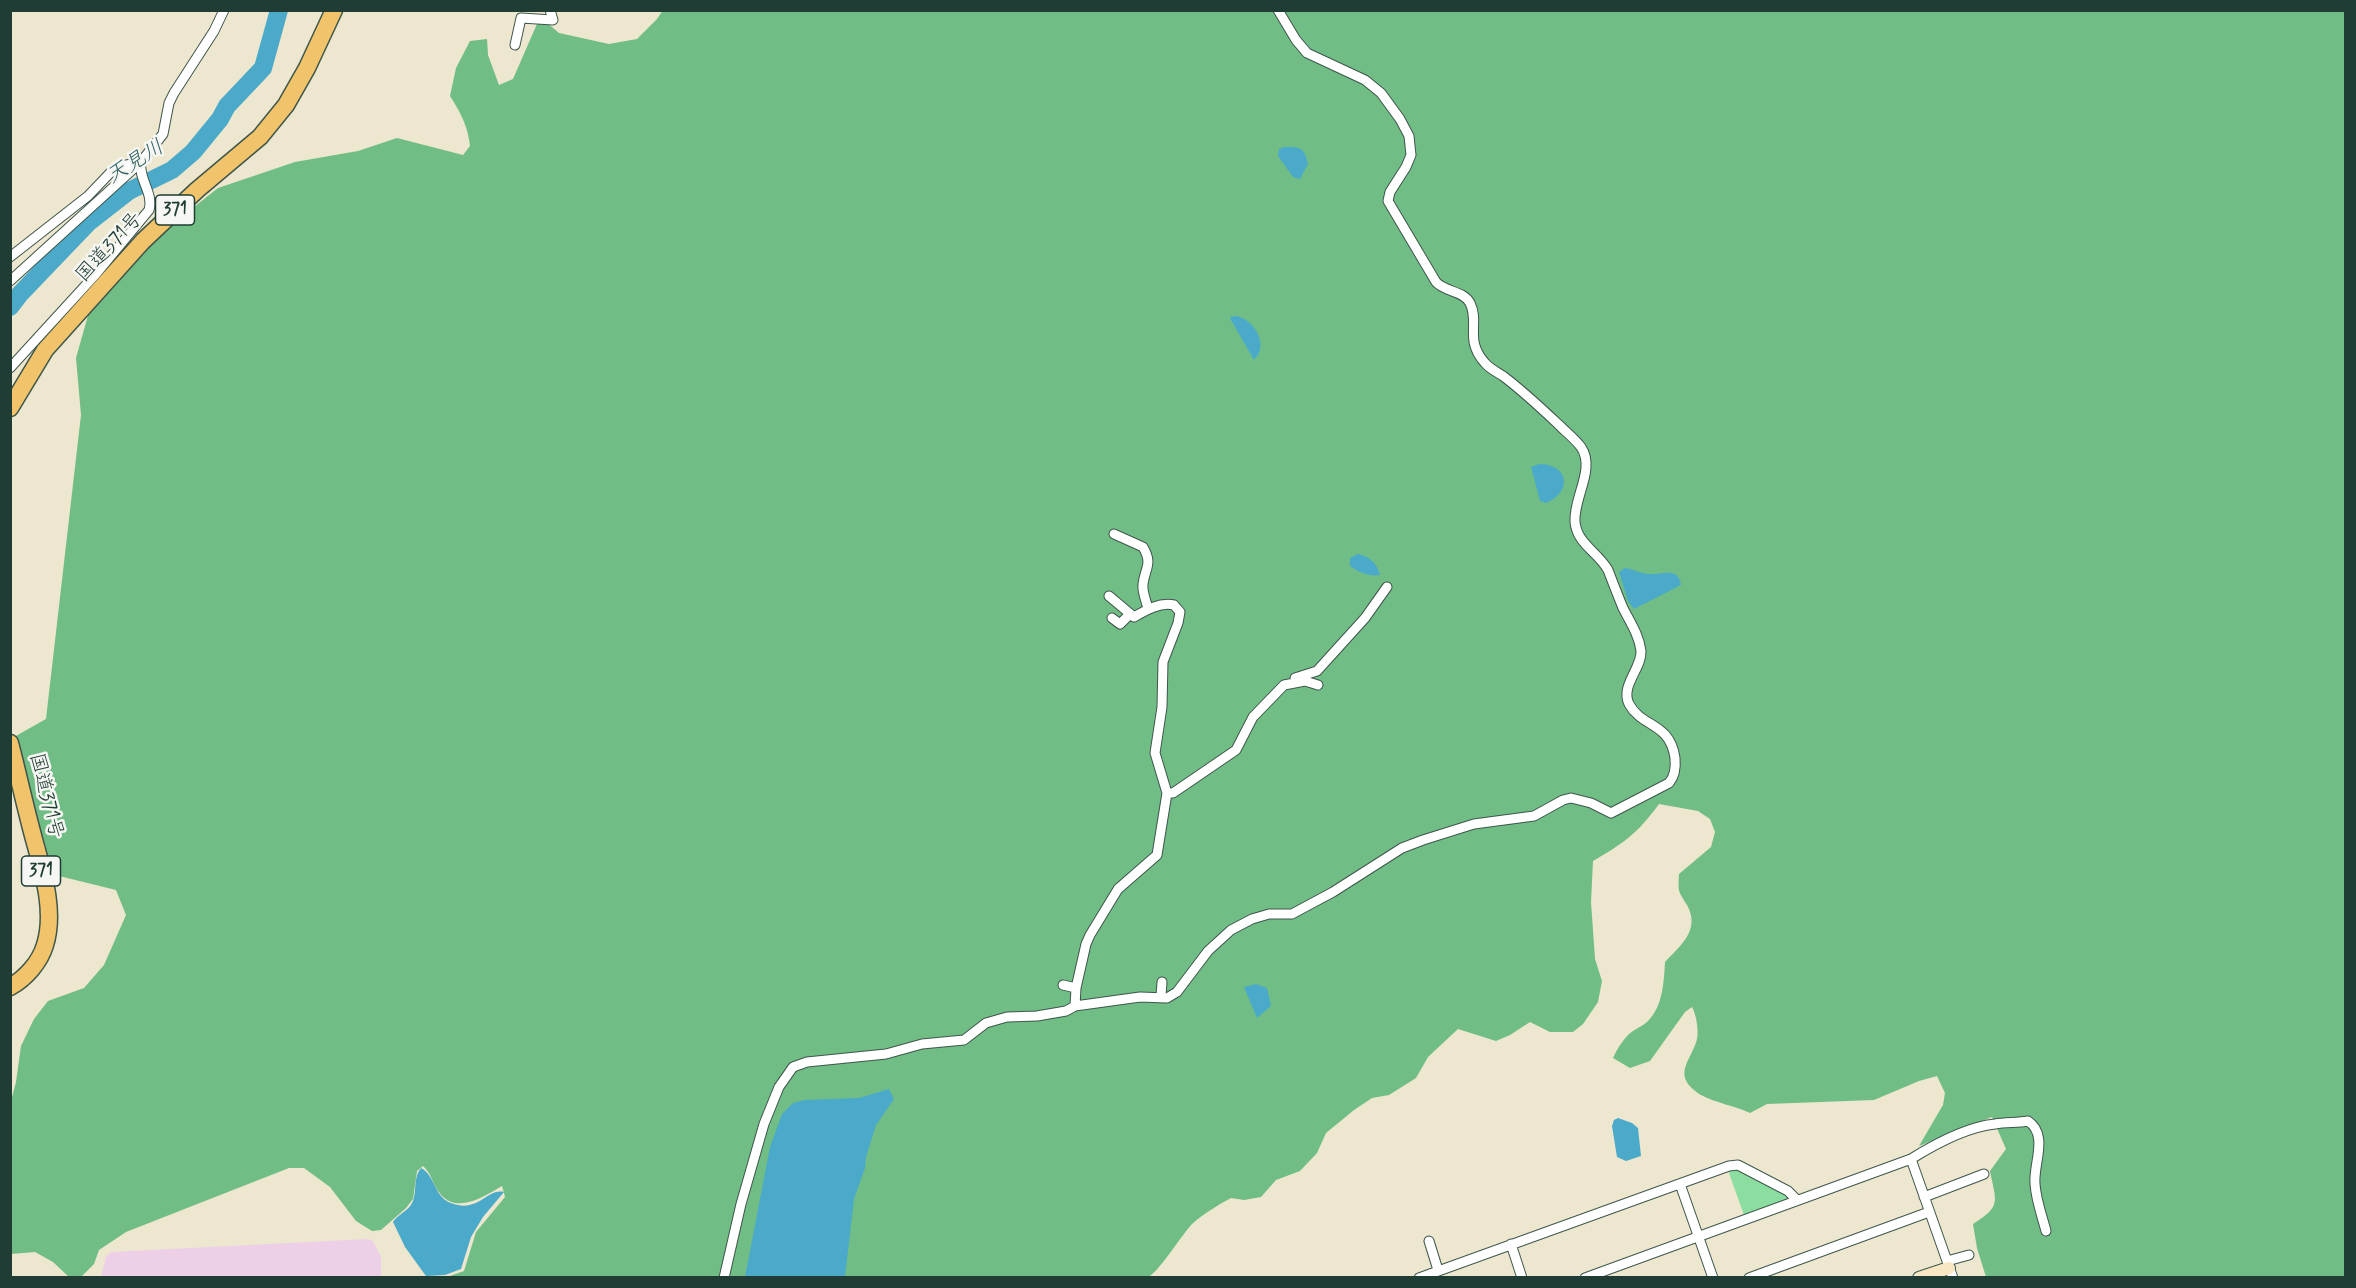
<!DOCTYPE html>
<meta charset="utf-8">
<style>
body{margin:0}
#map{position:relative;width:2356px;height:1288px;overflow:hidden;background:#ece7ce;font-family:Mynerve,sans-serif}
canvas{display:block}
.frame{position:absolute;inset:0;border:12px solid #1f3d34;pointer-events:none}
</style>
<div id="map">
<canvas width="2356" height="1288"></canvas>
<div class="frame"></div>
</div>
<script>
const ctx = document.querySelector('canvas').getContext('2d');
ctx.lineJoin = 'round';
function fill(path, color) {
  ctx.fillStyle = color;
  ctx.fill(path, 'evenodd');
}
function strokePath(path, color, width, dash) {
  ctx.strokeStyle = color;
  ctx.lineWidth = width;
  ctx.lineCap = dash ? 'butt' : 'round';
  ctx.setLineDash(dash || []);
  ctx.stroke(path);
}
function write(font, color, halo, rows, align = 'center') {
  ctx.font = font + ' Mynerve,"Klee One",sans-serif';
  ctx.lineWidth = 5;
  ctx.setLineDash([]);
  ctx.textBaseline = 'middle';
  ctx.strokeStyle = halo;
  ctx.fillStyle = color;
  for (const [text, x, y, turn = 0] of rows) {
    ctx.save();
    ctx.translate(x, y);
    ctx.rotate((+turn || 0) * Math.PI / 180);
    ctx.textAlign = isNaN(turn) ? turn : align;
    if (halo) ctx.strokeText(text, 0, 0);
    ctx.fillText(text, 0, 0);
    ctx.restore();
  }
}
fill(new Path2D(`
 M368 1239 373 1241 381 1257V1277H101L106 1257 111 1252Z`), '#edd0e8');
fill(new Path2D(`
 M1731 1168 1744 1169 1795 1200 1745 1218 1729 1173Z`), '#8bde9f');
fill(new Path2D(`
 M663 10 2345 11V1277H1986L1977 1248 1973 1224C2002 1206 1996 1202 1990 1171L2006 1149 1992 1117 1919 1146 1943 1105 1945 1093 1937 1076 1919 1081 1874 1100 1767 1104 1750 1113C1735 1106 1716 1103 1701 1095 1670 1075 1691 1062 1697 1039 1699 1030 1696 1014 1692 1007L1685 1012 1650 1061 1630 1068 1613 1058C1617 1049 1622 1041 1629 1034 1635 1029 1643 1026 1648 1021 1663 1006 1664 981 1665 962 1680 946 1701 930 1687 905 1678 890 1678 893 1679 874L1711 847 1715 832 1710 819 1698 811 1659 804C1637 834 1624 843 1593 861L1591 902 1595 959 1602 981 1598 1002 1583 1024 1573 1032H1550L1530 1022 1510 1035 1496 1041 1458 1029 1428 1057 1416 1078 1389 1095 1372 1098 1354 1110 1326 1133 1317 1153 1300 1171 1276 1180 1261 1197 1244 1200 1231 1198C1218 1205 1203 1214 1192 1224 1181 1236 1158 1273 1148 1277H447L464 1271 476 1232 505 1197 502 1186C483 1197 455 1216 438 1191 432 1182 431 1173 423 1166L417 1171 413 1199 406 1208 381 1230 372 1231 356 1221 330 1187 304 1168H289L126 1232 99 1250 94 1264 82 1276 69 1277 53 1262 35 1252 11 1254 10 1105 16 1082 21 1046 34 1019 48 1001 84 988 104 965 126 915 116 890 51 874 14 737 46 719 81 415 76 358 89 312 127 265 170 226 218 188 295 162 358 151 397 138 463 155 470 146C468 127 461 113 450 96L456 68 470 41 487 39 488 55 499 85 513 79 540 17 559 33 609 44 637 39 657 19Z`), '#70bd86');
fill(new Path2D(`
 M1284 147C1301 147 1304 147 1308 164L1300 179 1293 177 1278 156 1279 149Z
 M1237 316C1254 320 1270 345 1254 360L1231 320 1230 317Z
 M1539 464C1569 464 1573 492 1546 503L1540 501 1531 467Z
 M1358 554C1370 557 1377 563 1380 575 1370 577 1358 572 1350 566V558Z
 M1625 568C1633 569 1641 574 1649 574 1663 575 1678 566 1681 585L1634 609 1628 601 1619 572Z
 M1256 984 1267 988 1271 1006 1257 1018 1244 987Z
 M889 1089 894 1099 876 1125 866 1157 865 1168 854 1199 845 1277H745L770 1147 782 1114 793 1103 805 1100 859 1098Z
 M1618 1118 1632 1123 1638 1128 1641 1156 1626 1161 1617 1157 1612 1126 1614 1120Z
 M421 1168C435 1175 434 1197 451 1203 478 1214 487 1188 504 1192L483 1217 471 1237 461 1269 445 1275 426 1276 405 1247 393 1222C398 1214 409 1211 413 1201 417 1190 413 1178 421 1168Z`), '#4baaca');
strokePath(new Path2D(`
 M10 307 20 294 88 223 129 191 172 170 193 152 220 119 227 106 263 68 279 10`), '#4baaca', 18);
const street = new Path2D(`
 M515 45 521 18 553 20 550 10
 M10 257 88 196 110 173 122 166 141 162
 M10 281 141 162 163 134 169 103 174 93 214 31 224 10
 M10 368 96 274 149 210C154 193 138 179 141 162
 M1114 534 1143 547C1153 564 1145 568 1143 584 1142 592 1146 601 1148 608
 M1112 618 1120 624 1130 614
 M1295 678 1317 671 1365 618 1387 587
 M1167 793H1173L1236 750 1253 717 1284 685 1305 681 1318 685
 M1063 985 1076 988
 M1161 996 1162 982
 M1075 1006 1076 988 1086 944 1090 935 1118 889 1157 855 1167 793 1155 753 1162 707 1163 662 1178 623 1180 612 1174 605C1160 602 1146 610 1134 617L1109 596
 M1911 1159 1953 1278
 M1680 1184 1713 1278
 M1924 1197 1984 1174
 M1429 1241 1438 1270
 M1511 1244 1522 1278
 M1947 1261 1969 1255
 M724 1278 741 1204 764 1124 779 1087 793 1067 807 1062 886 1054 922 1044 964 1040 986 1023 1007 1017 1037 1016 1066 1011 1075 1006 1140 997 1167 998 1177 992 1208 951 1231 930 1252 919 1269 914H1292L1333 892 1402 848 1423 840 1474 824 1534 816 1563 800 1571 798 1591 803 1611 813 1669 783C1675 776 1676 768 1675 758 1670 722 1642 728 1629 704 1620 686 1642 668 1641 651 1639 635 1630 622 1623 608 1618 596 1613 583 1608 570 1598 552 1577 544 1575 522 1573 498 1596 469 1581 447 1575 439 1565 431 1558 424 1541 408 1523 391 1503 376 1497 372 1490 369 1485 363 1464 340 1480 323 1470 303 1464 291 1445 292 1436 282L1388 201 1390 192 1406 167 1411 155 1409 136 1400 119 1381 93 1365 80 1307 53 1296 40 1278 10
 M1419 1278 1729 1166 1738 1165 1788 1191 1797 1200
 M1585 1278 1911 1159C1935 1144 1966 1127 1995 1124 2006 1122 2017 1123 2028 1121 2049 1135 2033 1164 2035 1184 2036 1200 2042 1216 2046 1231
 M1749 1278 1929 1212`);
const secondary = new Path2D(`
 M1919 1278 1949 1268`);
const highway = new Path2D(`
 M10 408 45 350 143 241 197 190 260 137 286 105 307 68 334 10
 M10 743C17 770 23 797 30 824 39 861 57 907 45 945 40 962 26 978 10 987`);
strokePath(street, '#3e564b', 11);
strokePath(secondary, '#3e564b', 14);
strokePath(highway, '#3e564b', 19);
strokePath(street, '#fff', 9);
strokePath(secondary, '#f9e7c3', 12);
strokePath(highway, '#f1c36a', 16);
for (const [x, y, w] of [
 [175,210,39],
 [41,871,39]
]) {
  const box = new Path2D();
  box.roundRect(x - w / 2, y - 15, w, 30, 4.5);
  ctx.fillStyle = '#f6f6f2';
  ctx.fill(box);
  strokePath(box, '#1f3d34', 1.5);
}
write('bold 18px', '#1f3d34', null, [
 ["371",175,210],
 ["371",41,871]
]);
write('20px', '#1f3d34', '#f6f6f2', [
 ["国道371号",110,248,-47],
 ["国道371号",45,796,76]
]);
write('italic 21px', '#2c5e61', '#f6f6f2', [
 ["天見川",136,163,-32]
]);
</script>
